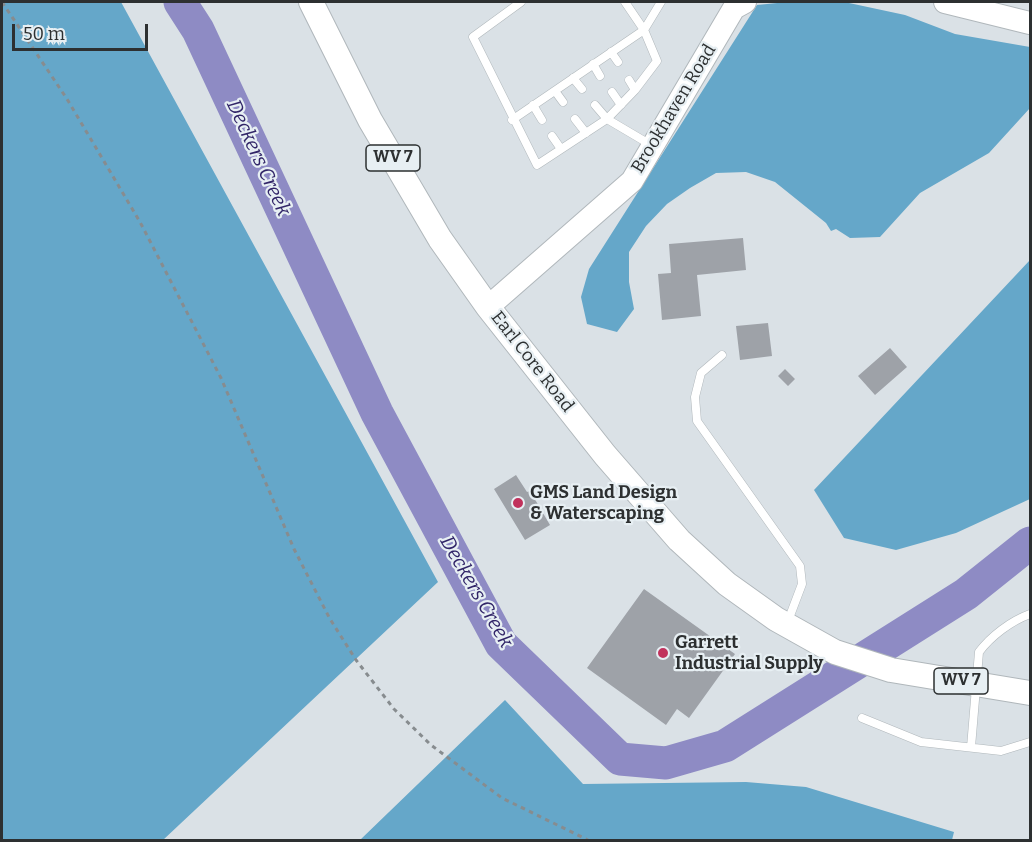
<!DOCTYPE html>
<style>
body{margin:0}
#map{position:relative;width:1032px;height:842px;overflow:hidden;background:#dae1e6;font-family:Bitter,serif}
canvas{display:block}
.frame{position:absolute;inset:0;border:3px solid #2d3031;pointer-events:none}
.scale{position:absolute;left:12px;top:24px;width:136px;height:27px;box-sizing:border-box;border:3px solid #2d3031;border-top:0;padding-left:8px;font-size:18px;line-height:21px;white-space:nowrap;color:#2d3031;-webkit-text-stroke:4px #e7eff3;paint-order:stroke}
</style>
<div id="map">
<canvas width="1032" height="842"></canvas>
<div class="frame"></div>
<div class="scale">50 m</div>
</div>
<script>
const ctx = document.querySelector('canvas').getContext('2d');
ctx.lineJoin = 'round';
function fill(path, color) {
  ctx.fillStyle = color;
  ctx.fill(path, 'evenodd');
}
function strokePath(path, color, width, dash) {
  ctx.strokeStyle = color;
  ctx.lineWidth = width;
  ctx.lineCap = dash ? 'butt' : 'round';
  ctx.setLineDash(dash || []);
  ctx.stroke(path);
}
function write(font, color, halo, rows, align = 'center') {
  ctx.font = font + ' Bitter,serif';
  ctx.lineWidth = 4.5;
  ctx.setLineDash([]);
  ctx.textBaseline = 'middle';
  ctx.strokeStyle = halo;
  ctx.fillStyle = color;
  for (const [text, x, y, turn = 0] of rows) {
    ctx.save();
    ctx.translate(x, y);
    ctx.rotate((+turn || 0) * Math.PI / 180);
    ctx.textAlign = isNaN(turn) ? turn : align;
    if (halo) ctx.strokeText(text, 0, 0);
    ctx.fillText(text, 0, 0);
    ctx.restore();
  }
}
fill(new Path2D(`
 M2 2H121L438 582 163 840H2Z
 M787 2 849 3 905 15 955 34 1030 47V108L989 153 920 193 880 237 850 238 836 229 831 231 826 223 775 182 746 172 716 173 690 188 667 204 646 226 629 252V282L634 309 617 332 587 324 581 297 589 269 757 5Z
 M1030 260V499L956 533 896 550 844 538 814 490Z
 M505 700 583 784 746 782 806 787 954 832 952 840H360Z`), '#65a7c9');
strokePath(new Path2D(`
 M180 2 198 30 377 413 501 644 620 759 666 763 725 746 966 594 1030 543`), '#8e8bc4', 33);
fill(new Path2D(`
 M743 238 746 270 697 275 701 316 662 320 658 274 671 273 669 244Z
 M768 323 772 356 740 360 736 326Z
 M890 348 907 367 875 395 858 376Z
 M785 369 795 379 788 386 778 376Z
 M516 475 527 492 530 491 550 525 525 540 494 489Z
 M644 589 735 654 689 718 677 709 666 725 587 668Z`), '#9ea2a8');
const lane = new Path2D(`
 M521 2 473 37 537 165 607 119 651 145
 M611 52 618 62
 M593 64 600 76
 M573 78 582 89
 M629 80 635 90
 M555 91 563 102
 M612 92 621 105
 M533 105 542 120
 M595 105 607 119 635 90 657 61 644 30 661 2
 M575 119 586 133
 M512 120 644 30 625 2
 M552 136 561 149
 M722 355 701 373 695 397 697 421 800 566 802 584 788 621
 M862 718 921 742 1001 751 1030 742
 M971 747 979 652C991 636 1011 621 1030 614`);
const secondary = new Path2D(`
 M945 2 1030 23
 M488 307 632 181 734 8 745 2`);
const primary = new Path2D(`
 M311 2 370 120 440 239 488 307 605 455 679 540 727 584 776 619 835 652 891 670 1030 693`);
strokePath(lane, '#b0b7bb', 9);
strokePath(secondary, '#b0b7bb', 24);
strokePath(primary, '#b0b7bb', 26);
strokePath(new Path2D(`
 M2 2 67 99 140 222 221 378 294 549 330 619 356 660 394 709 431 745 502 798 588 840`), '#878c8f', 3, [4.5, 4.5]);
strokePath(lane, '#fff', 8);
strokePath(secondary, '#fff', 22);
strokePath(primary, '#fff', 24);
for (const [x, y, r, color] of [
 [518,503,6,"#c1325c"],
 [663,653,6,"#c1325c"]
]) {
  const dot = new Path2D();
  dot.arc(x, y, r, 0, 2 * Math.PI);
  ctx.fillStyle = color;
  ctx.fill(dot);
  strokePath(dot, '#e7eff3', 2);
}
for (const [x, y, w] of [
 [393,158,54],
 [961,681,54]
]) {
  const box = new Path2D();
  box.roundRect(x - w / 2, y - 13, w, 26, 4.5);
  ctx.fillStyle = '#e7eff3';
  ctx.fill(box);
  strokePath(box, '#2d3031', 1.5);
}
write('bold 16px', '#2d3031', null, [
 ["WV 7",393,158],
 ["WV 7",961,681]
]);
write('18px', '#2d3031', '#e7eff3', [
 ["Brookhaven Road",674,109,-59],
 ["Earl Core Road",532,362,52]
]);
write('bold 18px', '#2d3031', '#e7eff3', [
 ["GMS Land Design",530,493],
 ["& Waterscaping",530,514],
 ["Garrett",675,643],
 ["Industrial Supply",675,664]
], 'left');
write('italic 20px', '#312568', '#e7eff3', [
 ["Deckers Creek",258,158,65],
 ["Deckers Creek",476,592,60]
]);
</script>
